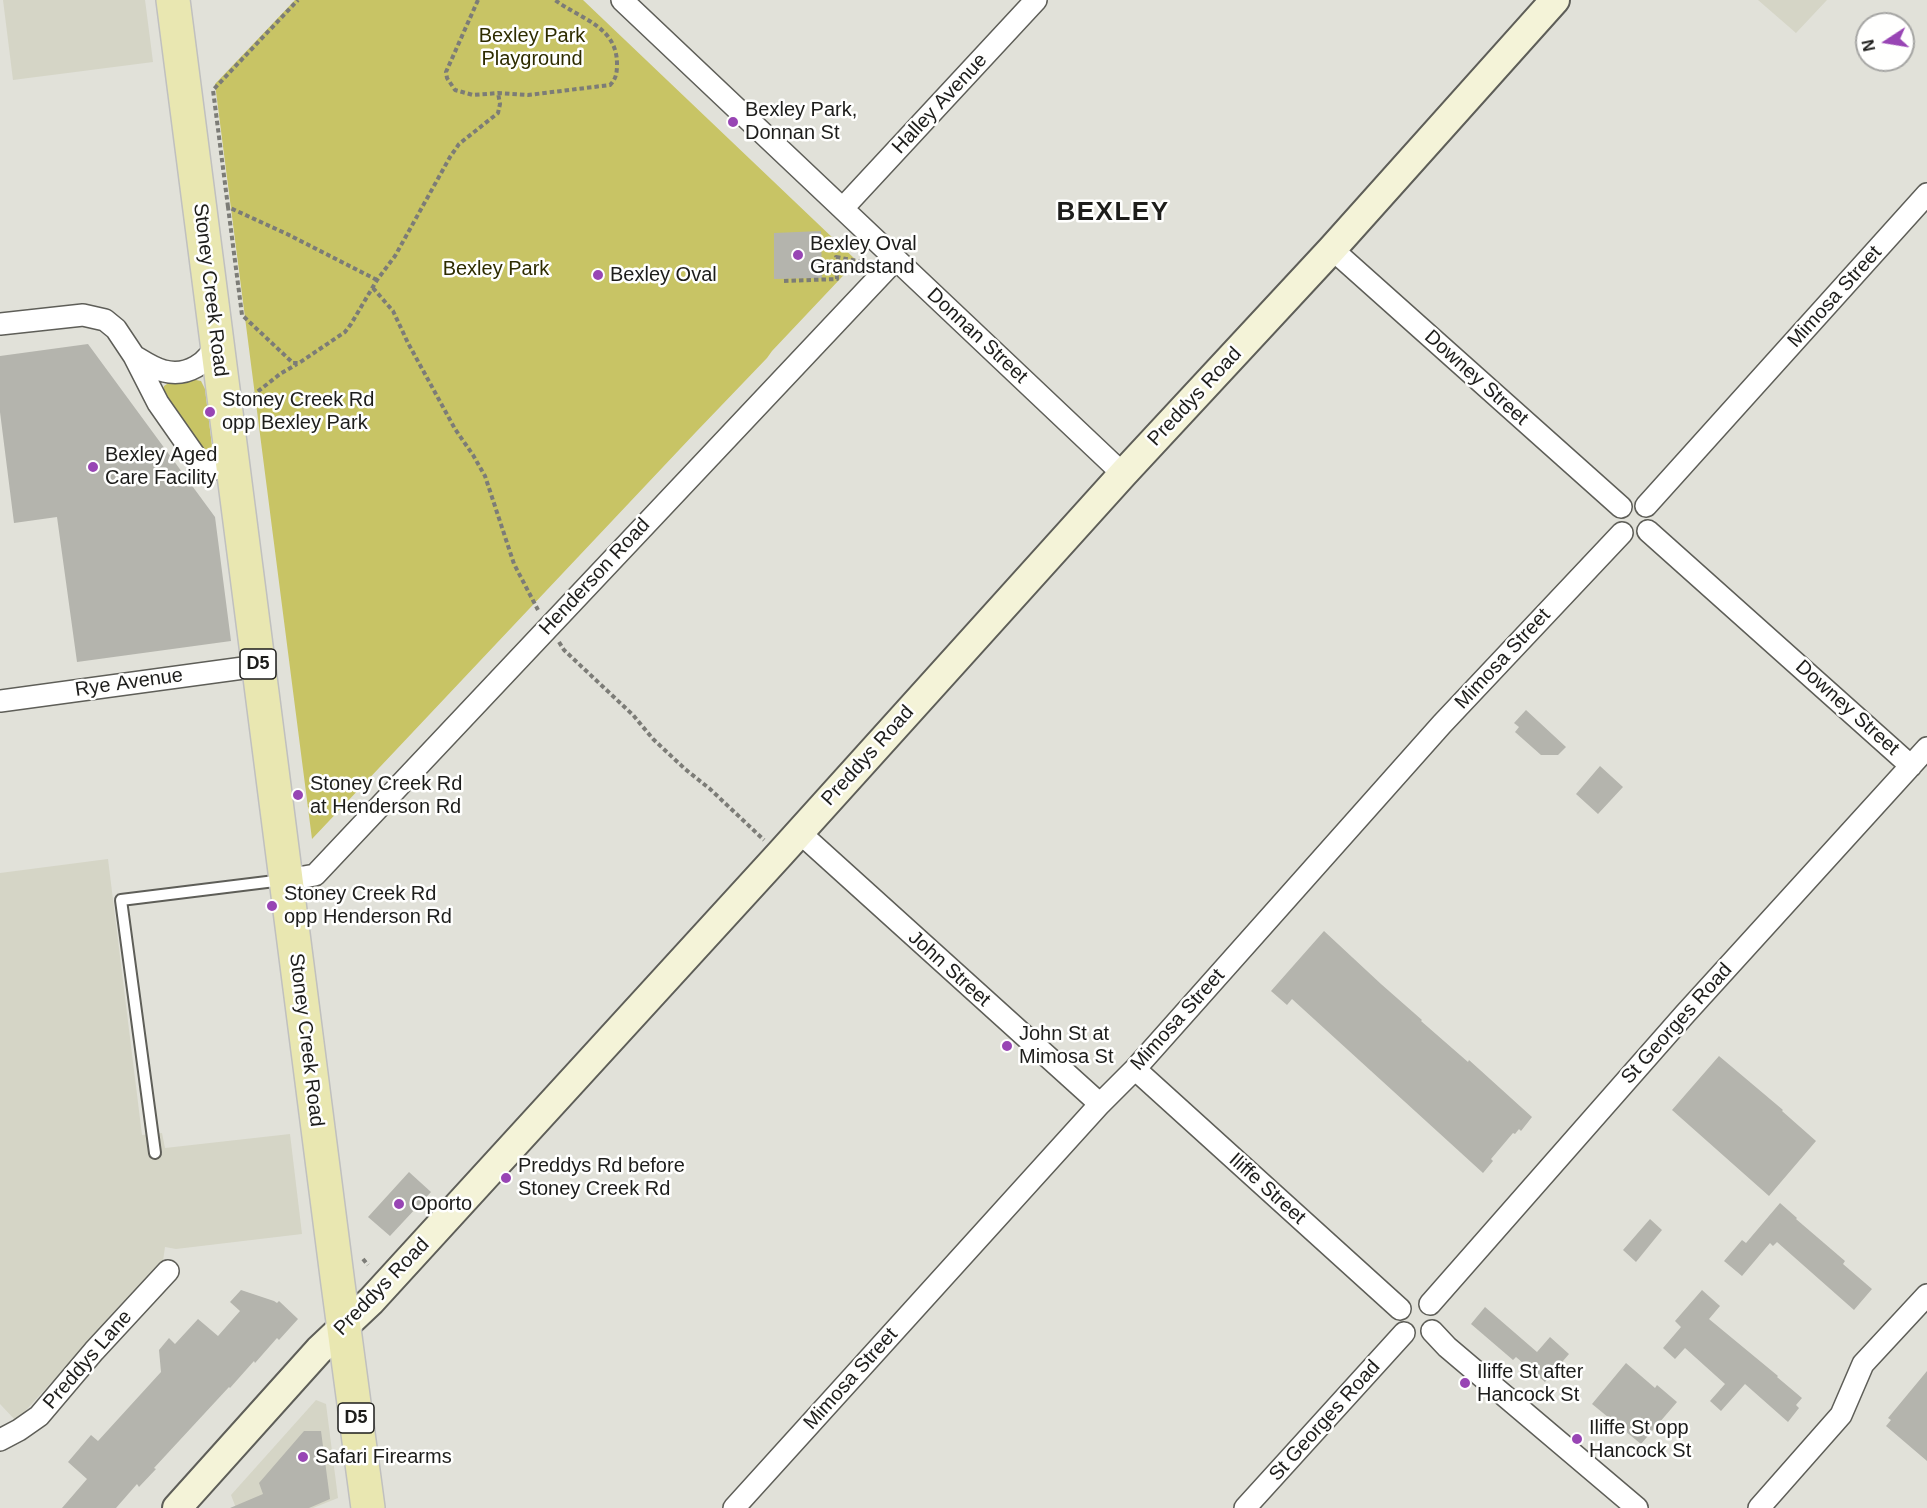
<!DOCTYPE html>
<style>
body{margin:0}
#map{position:relative;width:1927px;height:1508px;overflow:hidden;background:#e1e1d9;font-family:Arial,sans-serif}
canvas{display:block}
.north{position:absolute;left:1855px;top:12px;width:60px;height:60px;box-sizing:border-box;background:#fffffe;border:2px solid #a5a5a3;border-radius:50%;rotate:258deg;font-size:16px;font-weight:700;line-height:24px;text-align:center;color:#1d1d1b}
.north::after{content:'';display:block;margin:auto;width:21px;height:27px;background:#9845b4;clip-path:polygon(50% 0,100% 100%,50% 72%,0 100%)}
</style>
<div id="map">
<canvas width="1927" height="1508"></canvas>
<div class="north">N</div>
</div>
<script>
const ctx = document.querySelector('canvas').getContext('2d');
ctx.lineJoin = 'round';
function fill(path, color) {
  ctx.fillStyle = color;
  ctx.fill(path, 'evenodd');
}
function strokePath(path, color, width, dash) {
  ctx.strokeStyle = color;
  ctx.lineWidth = width;
  ctx.lineCap = dash ? 'butt' : 'round';
  ctx.setLineDash(dash || []);
  ctx.stroke(path);
}
function write(font, color, halo, rows, align = 'center') {
  ctx.font = font + ' Arial,sans-serif';
  ctx.lineWidth = 5;
  ctx.setLineDash([]);
  ctx.textBaseline = 'middle';
  ctx.strokeStyle = halo;
  ctx.fillStyle = color;
  for (const [text, x, y, turn = 0] of rows) {
    ctx.save();
    ctx.translate(x, y);
    ctx.rotate((+turn || 0) * Math.PI / 180);
    ctx.textAlign = isNaN(turn) ? turn : align;
    if (halo) ctx.strokeText(text, 0, 0);
    ctx.fillText(text, 0, 0);
    ctx.restore();
  }
}
fill(new Path2D(`
 M3 0H145L153 62 13 80Z
 M1758 0H1827L1796 33Z
 M108 859 142 1135 162 1133 165 1148 290 1134 302 1234 176 1249 165 1247 163 1261 16 1421 0 1404V873Z
 M316 1400 326 1404 338 1498 313 1508H236L231 1495Z`), '#d5d5c6');
fill(new Path2D(`
 M295 0H583L857 261 772 351 767 358 696 432 312 839 215 84Z
 M191 379 201 381 205 389 212 446 210 452 207 453 202 451 162 394 164 386 170 382Z`), '#c8c465');
fill(new Path2D(`
 M821 231 822 278 774 279V233Z
 M88 344 215 517 231 641 77 662 57 517 14 523 0 412V356Z
 M1526 710 1566 747 1558 755H1541L1515 732 1519 727 1514 723Z
 M1600 766 1623 787 1598 814 1576 794Z
 M1324 931 1381 984 1422 1020 1421 1021 1468 1062 1469 1060 1532 1117 1521 1131 1519 1129 1515 1134 1513 1133 1491 1159 1493 1161 1483 1173 1292 999 1287 1005 1271 991Z
 M1719 1056 1783 1110 1782 1111 1816 1141 1769 1196 1672 1110Z
 M409 1172 431 1192 390 1236 368 1217Z
 M1780 1203 1797 1218 1796 1219 1845 1261 1843 1264 1872 1289 1854 1310 1777 1242 1773 1246 1770 1243 1742 1276 1724 1261 1742 1240 1746 1243Z
 M1650 1219 1662 1230 1636 1262 1623 1250Z
 M241 1290 274 1301 277 1303 279 1301 298 1319 279 1340 277 1338 255 1363 254 1361 230 1388 229 1387 154 1468 156 1469 139 1487 137 1484 116 1508H62L87 1479 68 1462 91 1435 98 1441 161 1372 159 1350 169 1338 175 1344 198 1319 218 1336 240 1311 230 1302Z
 M1702 1290 1720 1306 1709 1319 1778 1376 1777 1377 1802 1398 1796 1405 1799 1408 1788 1422 1745 1384 1721 1411 1710 1401 1725 1384 1685 1348 1675 1359 1663 1348 1681 1327 1675 1321Z
 M1485 1307 1537 1352 1550 1337 1569 1354 1545 1382 1516 1357 1513 1360 1471 1324Z
 M1626 1363 1655 1388 1657 1385 1677 1402 1641 1444 1592 1404Z
 M1927 1371V1461L1886 1426 1891 1420 1888 1418Z
 M304 1431H321L330 1499 309 1508H230L263 1494 259 1483Z`), '#b4b4ad');
const lane = new Path2D(`
 M155 1153 121 900 283 880`);
const street = new Path2D(`
 M622 0 1123 474
 M843 208 1036 0
 M1332 249 1621 507
 M0 324 83 315 105 320 116 329 134 356 158 403 200 463 212 469 233 466
 M134 356C144 362 154 369 164 371 187 377 209 363 217 342
 M1646 506 1927 194
 M1648 531 1911 766
 M0 701 258 666
 M799 832 1100 1104
 M286 880 315 875 896 259
 M1135 1069 1400 1309
 M1430 1304 1685 1014 1927 748
 M1432 1331 1447 1347 1637 1508
 M0 1440 19 1430 39 1416 94 1351 168 1271
 M734 1508 1100 1104 1135 1069 1442 724 1622 533
 M1245 1508 1404 1333
 M1759 1508 1841 1415 1863 1364 1927 1295`);
const secondary = new Path2D(`
 M177 1508 319 1350 371 1301 780 854 1123 474 1332 249 1555 0`);
const primary = new Path2D(`
 M173 0 338 1284 368 1508`);
strokePath(lane, '#5e5e58', 14);
strokePath(street, '#5e5e58', 24);
strokePath(secondary, '#5e5e58', 32);
strokePath(primary, '#c0c0bf', 36);
strokePath(new Path2D(`
 M478 0 446 72 447 78 455 90 473 95 498 93 528 95 610 85C616 79 617 73 617 64 617 26 580 19 555 0
 M228 207 213 90 298 0
 M377 280 287 234 228 207 242 315 293 363H299L345 332 351 324 377 280 395 256 450 157 459 144 498 113 500 104 498 93
 M784 281 837 279 836 257 863 262
 M373 288 393 311 408 343 455 429 473 455 485 476 514 564 538 610
 M252 396 280 374 297 364
 M559 642 564 650 633 715 653 739 685 769 710 789 764 840
 M363 1259 368 1265`), '#7c7c77', 4, [4.5, 3]);
strokePath(lane, '#fff', 10);
strokePath(street, '#fff', 21);
strokePath(secondary, '#f4f3d8', 28);
strokePath(primary, '#e9e7b1', 33);
for (const [x, y, r, color] of [
 [733,122,6,"#9845b4"],
 [798,255,6,"#9845b4"],
 [598,275,6,"#9845b4"],
 [210,412,6,"#9845b4"],
 [93,467,6,"#9845b4"],
 [298,795,6,"#9845b4"],
 [272,906,6,"#9845b4"],
 [1007,1046,6,"#9845b4"],
 [506,1178,6,"#9845b4"],
 [399,1204,6,"#9845b4"],
 [1465,1383,6,"#9845b4"],
 [1577,1439,6,"#9845b4"],
 [303,1457,6,"#9845b4"]
]) {
  const dot = new Path2D();
  dot.arc(x, y, r, 0, 2 * Math.PI);
  ctx.fillStyle = color;
  ctx.fill(dot);
  strokePath(dot, '#fffffe', 2);
}
for (const [x, y, w] of [
 [258,664,36],
 [356,1418,36]
]) {
  const box = new Path2D();
  box.roundRect(x - w / 2, y - 15, w, 30, 4.5);
  ctx.fillStyle = '#fffffe';
  ctx.fill(box);
  strokePath(box, '#1d1d1b', 1.5);
}
write('bold 18px', '#1d1d1b', null, [
 ["D5",258,664],
 ["D5",356,1418]
]);
write('20px', '#2e2c00', '#fffffe', [
 ["Bexley Park",532,36],
 ["Playground",532,59],
 ["Bexley Park",496,269]
]);
write('20px', '#1d1d1b', '#fffffe', [
 ["Halley Avenue",940,104,-47],
 ["Stoney Creek Road",210,290,83],
 ["Mimosa Street",1835,297,-48],
 ["Donnan Street",977,336,43],
 ["Downey Street",1476,378,42],
 ["Preddys Road",1195,397,-47],
 ["Henderson Road",595,577,-47],
 ["Mimosa Street",1503,659,-47],
 ["Rye Avenue",129,683,-8],
 ["Downey Street",1847,708,42],
 ["Preddys Road",868,756,-48],
 ["John Street",949,969,42],
 ["Mimosa Street",1178,1020,-48],
 ["St Georges Road",1677,1024,-48],
 ["Stoney Creek Road",306,1040,83],
 ["Iliffe Street",1267,1189,42],
 ["Preddys Road",382,1287,-46],
 ["Preddys Lane",88,1360,-49],
 ["Mimosa Street",851,1379,-48],
 ["St Georges Road",1325,1421,-48]
]);
write('20px', '#1d1d1b', '#fffffe', [
 ["Bexley Park,",745,110],
 ["Donnan St",745,133],
 ["Bexley Oval",810,244],
 ["Grandstand",810,267],
 ["Bexley Oval",610,275],
 ["Stoney Creek Rd",222,400],
 ["opp Bexley Park",222,423],
 ["Bexley Aged",105,455],
 ["Care Facility",105,478],
 ["Stoney Creek Rd",310,784],
 ["at Henderson Rd",310,807],
 ["Stoney Creek Rd",284,894],
 ["opp Henderson Rd",284,917],
 ["John St at",1019,1034],
 ["Mimosa St",1019,1057],
 ["Preddys Rd before",518,1166],
 ["Stoney Creek Rd",518,1189],
 ["Oporto",411,1204],
 ["Iliffe St after",1477,1372],
 ["Hancock St",1477,1395],
 ["Iliffe St opp",1589,1428],
 ["Hancock St",1589,1451],
 ["Safari Firearms",315,1457]
], 'left');
ctx.letterSpacing = '1.5px';
write('bold 26px', '#1d1d1b', '#fffffe', [
 ["BEXLEY",1113,213]
]);
ctx.letterSpacing = '0px';
</script>
